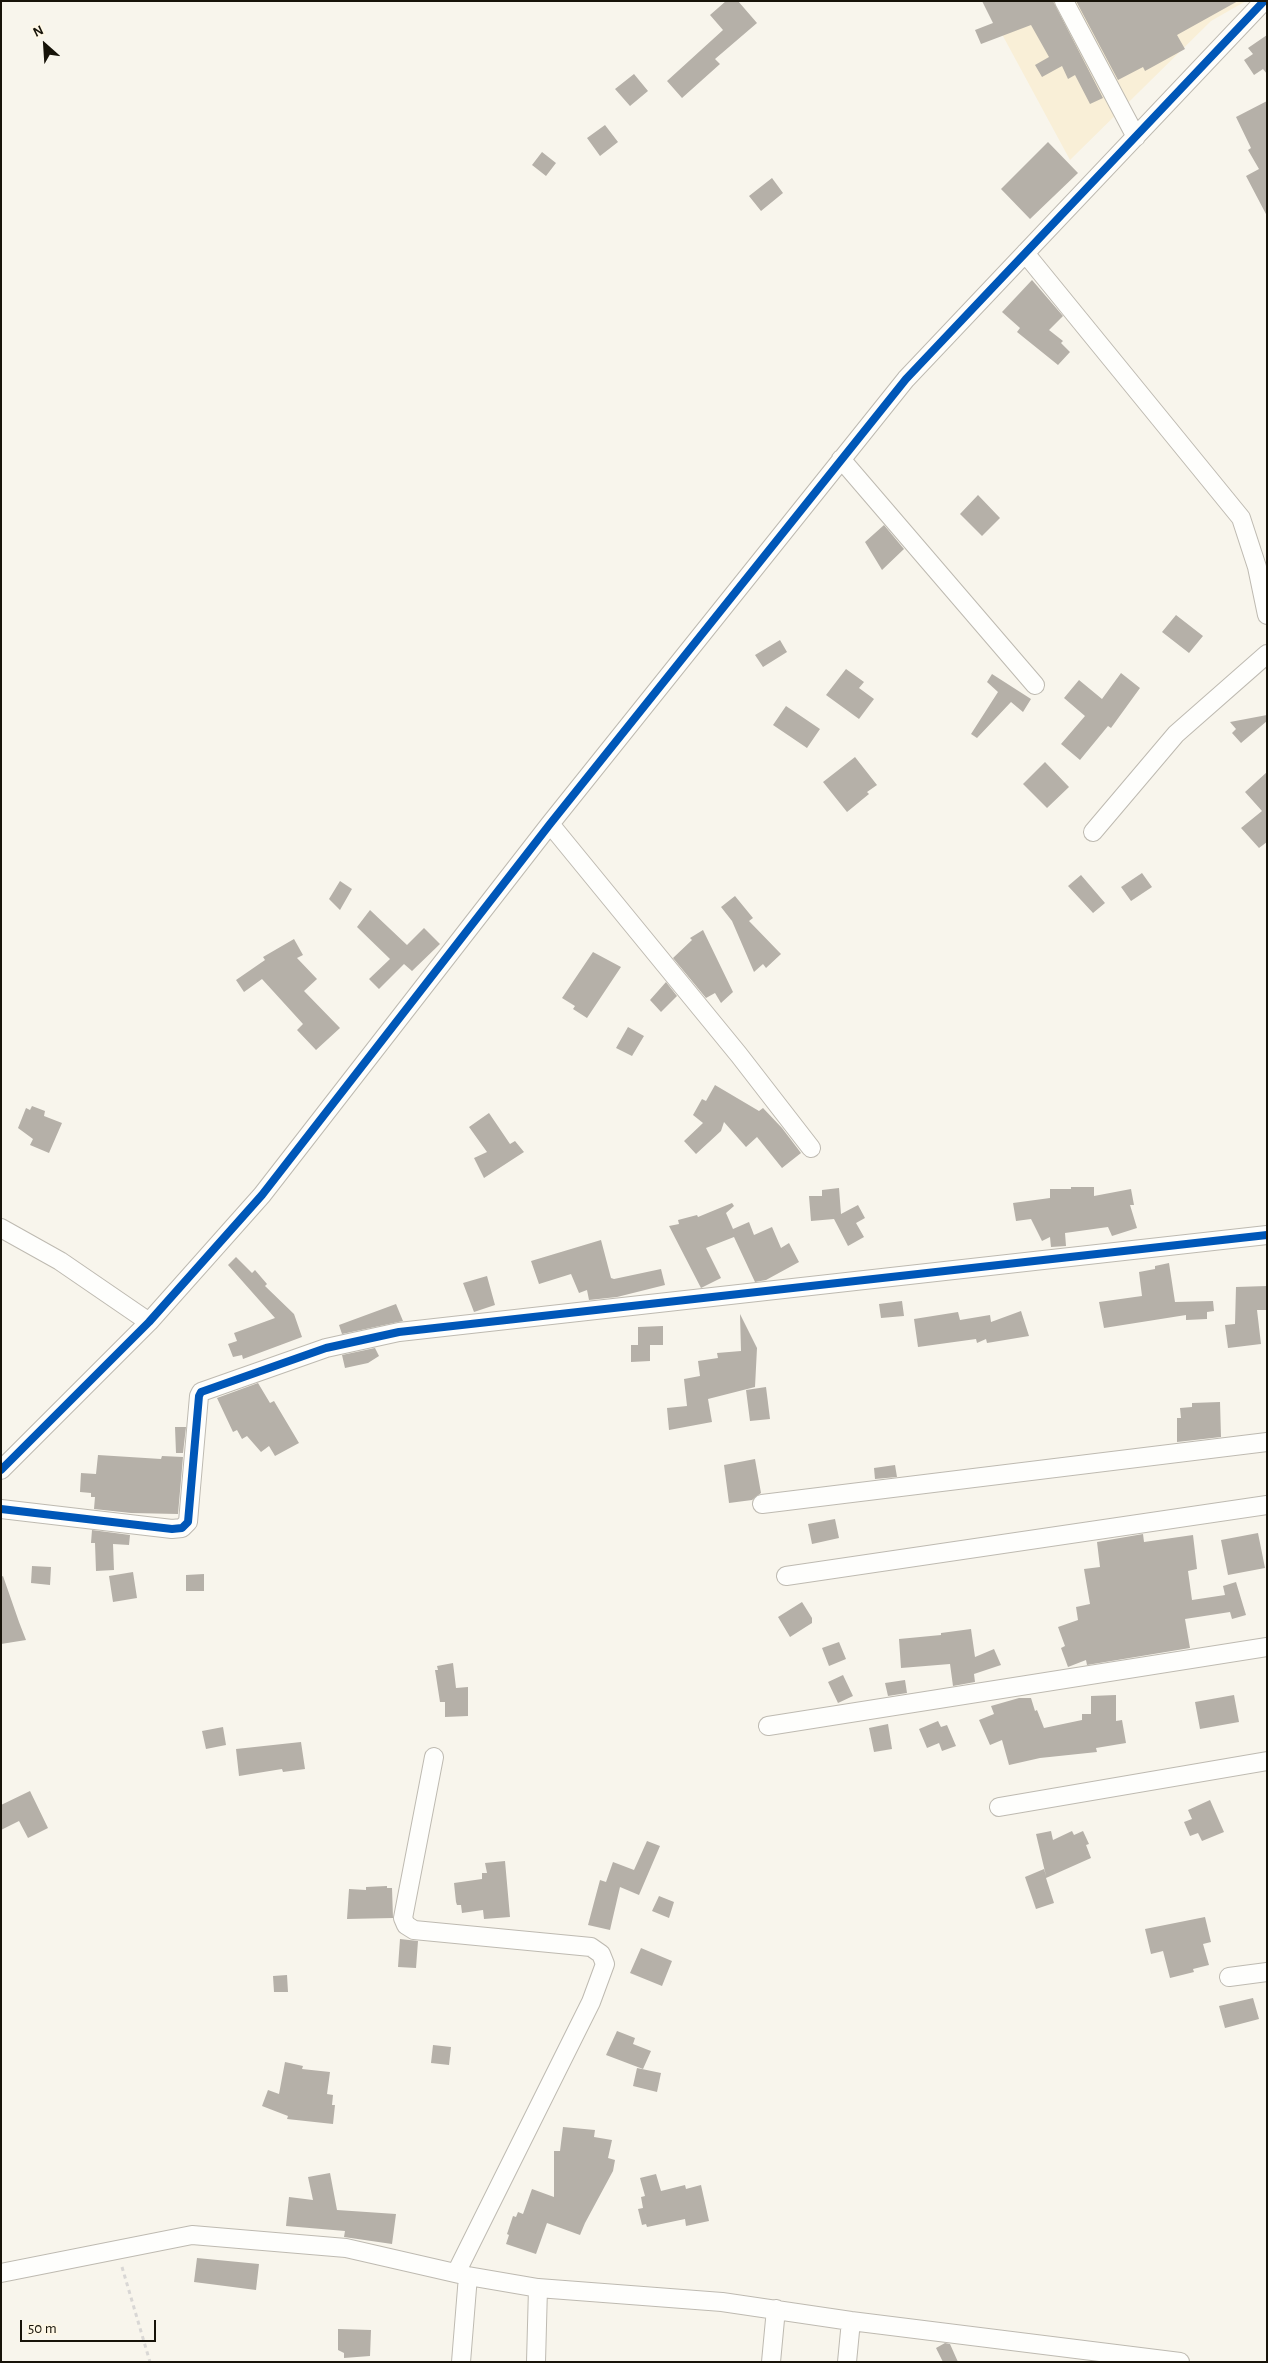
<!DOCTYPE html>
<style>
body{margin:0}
#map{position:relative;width:1268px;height:2363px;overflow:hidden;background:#f8f5ec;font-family:"Alegreya Sans",sans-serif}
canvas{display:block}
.frame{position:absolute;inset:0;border:2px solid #171309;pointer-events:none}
.north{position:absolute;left:20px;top:20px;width:50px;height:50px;-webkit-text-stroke:4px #fef7e6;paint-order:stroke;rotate:334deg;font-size:14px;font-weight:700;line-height:20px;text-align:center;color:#171309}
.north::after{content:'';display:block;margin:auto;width:18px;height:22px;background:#171309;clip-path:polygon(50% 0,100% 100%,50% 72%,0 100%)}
.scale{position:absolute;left:20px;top:2320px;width:136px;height:22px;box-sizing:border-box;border:2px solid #171309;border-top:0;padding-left:6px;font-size:15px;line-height:18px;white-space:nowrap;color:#171309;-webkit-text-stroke:4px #fef7e6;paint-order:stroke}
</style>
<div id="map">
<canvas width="1268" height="2363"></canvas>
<div class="frame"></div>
<div class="north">N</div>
<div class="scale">50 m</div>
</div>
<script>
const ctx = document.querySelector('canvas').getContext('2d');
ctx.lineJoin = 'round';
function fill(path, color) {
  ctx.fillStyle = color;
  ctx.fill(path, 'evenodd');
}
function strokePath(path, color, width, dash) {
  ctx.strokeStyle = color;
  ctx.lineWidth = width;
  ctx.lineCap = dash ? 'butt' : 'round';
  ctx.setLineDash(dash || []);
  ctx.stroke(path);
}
fill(new Path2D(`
 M984 1H1246L1211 21 1070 160Z`), '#f9efd7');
fill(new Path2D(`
 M726 1H738L757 23 715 59 720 64 682 98 667 81 723 30 710 15Z
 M982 1H1053L1103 98 1090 104 1075 75 1068 79 1062 66 1042 77 1035 65 1049 57 1031 25 981 44 975 30 993 23Z
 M1076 1H1238L1177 35 1185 49 1145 71 1143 67 1118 80Z
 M1267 35V74L1263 69 1254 75 1244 60 1253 54 1248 48Z
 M634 74 648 91 630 106 615 89Z
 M1267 101V216L1246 176 1259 169 1248 150 1251 148 1236 117Z
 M605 125 618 142 600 156 587 138Z
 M1048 142 1078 173 1030 219 1001 189Z
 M542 152 556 163 546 176 532 165Z
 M772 178 783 193 761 211 749 196Z
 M1032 280 1063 316 1049 330 1063 341 1061 343 1070 352 1058 365 1017 332 1020 328 1002 312Z
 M978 495 1000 518 982 536 960 514Z
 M884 525 904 549 882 570 865 542Z
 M1176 615 1203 636 1189 653 1162 632Z
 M780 640 787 652 763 667 755 655Z
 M846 669 864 682 859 688 874 699 859 719 826 695Z
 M1121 673 1140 688 1111 728 1108 726 1080 760 1061 744 1085 716 1064 698 1079 680 1102 699Z
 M992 674 1031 699 1023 712 1011 702 977 738 971 734 998 692 987 682Z
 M786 706 820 729 807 748 773 725Z
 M1267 715V721L1241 743 1232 733 1236 729 1230 722Z
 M855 757 877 785 867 792 869 794 847 812 823 782Z
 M1045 762 1069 787 1047 808 1023 784Z
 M1267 772V842L1259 848 1241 828 1262 811 1245 792Z
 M1142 873 1152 887 1131 901 1121 887Z
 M1081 875 1105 903 1093 913 1068 886Z
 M340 881 352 889 340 910 329 899Z
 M735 896 753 918 749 921 781 954 766 968 763 964 754 972 732 921 721 907Z
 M370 910 407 945 424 928 440 944 412 971 404 964 379 989 369 979 390 959 357 927Z
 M703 930 733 992 721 1003 715 993 706 998 673 958 692 940 690 938Z
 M294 939 303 955 297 958 317 979 304 991 340 1028 316 1050 297 1030 303 1024 262 979 244 992 236 980 265 960 263 957Z
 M593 952 621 967 587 1018 573 1009 575 1006 562 998Z
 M666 982 677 996 661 1012 650 1000Z
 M628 1027 644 1036 632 1056 616 1048Z
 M715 1085 759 1111 763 1108 782 1128 801 1153 782 1168 757 1137 746 1147 724 1122 721 1131 696 1154 684 1141 703 1123 693 1115 702 1099 706 1101Z
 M32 1106 45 1111 44 1116 62 1123 49 1153 30 1145 33 1139 18 1128 26 1108 30 1110Z
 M489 1113 510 1144 515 1141 524 1152 484 1178 474 1158 487 1152 469 1127Z
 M1071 1187H1094V1196L1131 1189 1134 1205H1130L1137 1228 1112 1236 1108 1227 1065 1233 1066 1246 1051 1247 1050 1237 1042 1241 1031 1219 1016 1221 1013 1203 1050 1198V1189H1071Z
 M839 1188 841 1214 858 1205 865 1218 856 1223 864 1237 848 1246 834 1219 811 1221 809 1196H822V1190Z
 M732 1203 734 1206 726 1213 733 1229 749 1222 754 1235 772 1227 781 1248 789 1243 799 1262 766 1280 755 1282 734 1237 706 1248 721 1278 701 1288 669 1226 679 1224 678 1220 697 1215 698 1217Z
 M601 1240 611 1278 614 1279 661 1269 665 1285 617 1297 589 1300 587 1290 579 1293 571 1274 539 1284 531 1261Z
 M236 1257 252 1273 255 1270 267 1284 265 1286 294 1314 302 1337 243 1359 242 1355 233 1357 228 1344 237 1341 234 1333 275 1318 228 1265Z
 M1169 1263 1175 1302 1213 1301 1214 1311 1207 1312V1319L1186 1320V1315L1104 1328 1099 1302 1142 1296 1139 1272 1155 1269V1266Z
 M487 1276 495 1305 474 1312 463 1283Z
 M1267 1286V1310H1257L1261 1344 1228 1348 1225 1325 1235 1324 1236 1287Z
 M902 1301 904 1316 881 1318 879 1304Z
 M396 1304 403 1321 342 1334 339 1325Z
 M1021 1311 1029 1336 987 1343 986 1339 977 1343 976 1339 918 1347 914 1319 958 1312 960 1320 990 1315 991 1322Z
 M740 1314 757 1348 755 1387 708 1399 712 1422 669 1430 667 1408 687 1406 684 1379 700 1376 698 1361 718 1358 717 1353 741 1351Z
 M663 1326V1345H650V1361L631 1362V1345H638V1327Z
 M375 1348 379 1356 368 1363 345 1368 342 1355Z
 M258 1383 270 1403 274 1401 299 1443 275 1456 269 1446 261 1452 247 1436 242 1439 237 1430 233 1432 217 1398Z
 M766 1387 770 1419 750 1421 746 1390Z
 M1220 1402 1221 1437 1177 1442V1418H1181L1180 1408 1192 1407V1403Z
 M175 1427H186L183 1453H176Z
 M98 1455 161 1459 162 1456 183 1457 178 1514 131 1513 94 1509 95 1497H91V1493L80 1492 81 1473 96 1474Z
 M755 1459 761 1493 752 1500 729 1503 724 1465Z
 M895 1465 897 1477 875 1479 874 1468Z
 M835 1519 839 1538 812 1544 808 1524Z
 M92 1530 130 1535 129 1545 113 1544 114 1570 96 1571 95 1543H91Z
 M1258 1533 1265 1568 1228 1575 1221 1540Z
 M1143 1534 1144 1542 1193 1535 1197 1569 1188 1571 1192 1600 1225 1595 1223 1586 1236 1582 1246 1615 1232 1619 1230 1612 1185 1619 1190 1648 1087 1665 1086 1660 1068 1667 1061 1648 1065 1646 1058 1627 1078 1620 1076 1607 1090 1604 1084 1569 1100 1567 1097 1542Z
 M32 1566 51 1567 50 1585 31 1583Z
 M133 1572 137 1598 113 1602 109 1576Z
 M204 1574V1591H186V1575Z
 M3 1576 19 1622 26 1640 1 1644V1577Z
 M802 1602 812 1618V1623L790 1637 778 1617Z
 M971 1629 975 1657 994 1649 1001 1665 974 1674 975 1682 953 1686 950 1664 901 1668 899 1639 941 1635V1633Z
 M839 1642 846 1659 829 1666 822 1648Z
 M453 1663 456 1688 468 1687V1716L445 1717V1702H440L435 1670H438L437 1666Z
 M843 1675 853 1696 838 1703 828 1682Z
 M905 1680 907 1693 888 1696 885 1683Z
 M1116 1695V1721L1122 1720 1126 1743 1096 1748 1097 1752 1040 1758 1009 1765 1002 1740 990 1745 979 1720 994 1714 991 1706 1019 1698H1031L1035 1711 1037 1710 1044 1728 1082 1720V1714H1091V1696Z
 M1234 1695 1239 1722 1200 1729 1195 1702Z
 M938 1721 941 1727 947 1725 956 1746 942 1751 939 1743 927 1748 919 1729Z
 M888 1724 892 1749 874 1752 869 1728Z
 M223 1727 226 1745 206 1749 202 1731Z
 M301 1742 305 1769 283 1772 282 1769 239 1776 236 1749Z
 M30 1791 48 1828 28 1838 19 1821 1 1830V1805Z
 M1210 1800 1224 1832 1202 1841 1198 1833 1190 1836 1184 1822 1192 1819 1188 1810Z
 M1051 1831 1053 1840 1072 1831 1074 1835 1083 1831 1089 1844 1086 1845 1091 1858 1046 1878 1054 1903 1036 1909 1025 1877 1044 1869 1046 1876 1036 1834Z
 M647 1841 660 1846 639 1895 620 1887 610 1930 588 1925 600 1880 606 1882 613 1862 634 1870Z
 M505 1861 510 1917 484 1919 483 1910 462 1913 461 1905H457L456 1902 454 1883 482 1879V1873H487L485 1863Z
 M387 1886V1888H392L393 1918 347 1919 349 1889 366 1890V1887Z
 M659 1896 674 1902 669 1918 652 1911Z
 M1205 1917 1211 1942 1203 1944 1209 1965 1193 1969 1194 1972 1170 1978 1163 1951 1151 1954 1145 1929Z
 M400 1939 418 1941 416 1968 398 1967Z
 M641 1948 672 1961 662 1986 630 1973Z
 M287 1975 288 1992H274L273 1976Z
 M1253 1998 1259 2019 1225 2028 1219 2006Z
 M617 2031 635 2038 633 2044 651 2051 643 2069 606 2055Z
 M433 2045 451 2047 449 2065 431 2063Z
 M285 2062 303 2066 302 2069 330 2072 327 2094 333 2095 332 2105H335L333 2124 287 2119 288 2116 262 2106 268 2090 279 2094Z
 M637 2068 661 2073 657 2092 633 2086Z
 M563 2127 595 2130 594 2137 612 2140 608 2158 615 2160 613 2171 585 2223 580 2235 547 2223 536 2254 506 2244 509 2235 507 2234 513 2216 516 2217 518 2212 523 2214 532 2189 554 2197V2151H560Z
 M330 2173 337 2210 396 2214 392 2244 344 2237 345 2231 286 2226 289 2197 313 2200 308 2177Z
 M656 2174 661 2191 685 2185 686 2189 701 2185 709 2221 686 2226 685 2219 647 2227 646 2224 642 2225 638 2209 643 2208 641 2197 645 2196 640 2178Z
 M197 2258 259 2264 256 2290 194 2282Z
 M338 2329 371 2330 370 2356 344 2358V2353L338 2350Z
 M945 2343 950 2344 958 2362H943L936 2348Z`), '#b5b0a8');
const street = new Path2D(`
 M1064 1 1136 137
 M1025 253 1241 518 1257 567 1267 615
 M841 459 1035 685
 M550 824 739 1055 811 1148
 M1093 832 1176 734 1267 654
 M1 1228 60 1261 149 1322
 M1 1470 149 1322 262 1195 550 824 906 379 1264 1
 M762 1504 1267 1442
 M1 1509 172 1529 182 1528 188 1522 199 1396 201 1392 326 1348 399 1332 1267 1235
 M786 1576 1267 1505
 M768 1726 1267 1647
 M434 1757 403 1918 406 1925 414 1930 591 1947 601 1954 605 1964 591 2002 456 2273
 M999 1807 1267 1761
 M1229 1977 1267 1972
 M1 2273 192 2235 346 2248 468 2276 538 2288 722 2302 851 2321 1180 2362
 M461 2362 468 2276
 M536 2362 538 2288
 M771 2362 776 2309
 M847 2362 851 2321`);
strokePath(street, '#bebab1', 20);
strokePath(new Path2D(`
 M122 2267 150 2362`), '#d9d7d5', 3, [4, 4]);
strokePath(street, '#fefefc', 18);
strokePath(new Path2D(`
 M1 1470 149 1322 262 1195 550 824 906 379 1264 1
 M1 1509 172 1529 182 1528 188 1522 199 1396 201 1392 326 1348 399 1332 1267 1235`), '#0057b8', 8);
</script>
